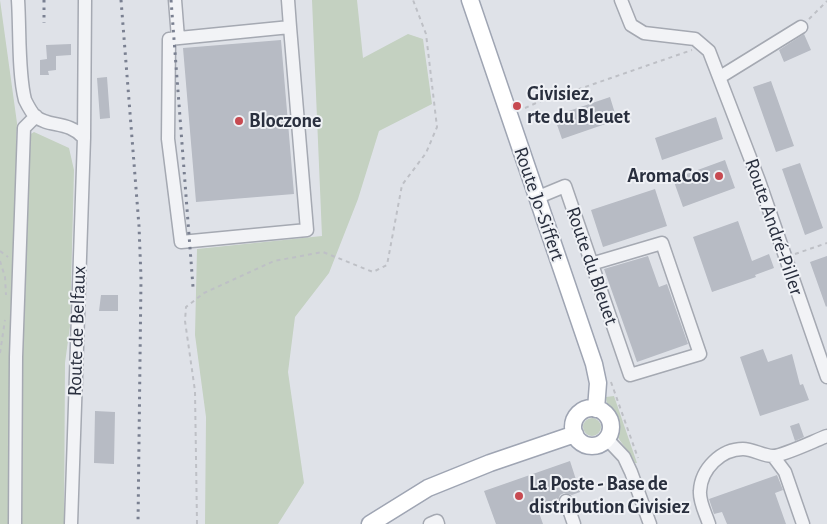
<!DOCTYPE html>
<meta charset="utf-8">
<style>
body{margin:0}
canvas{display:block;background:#dfe2e8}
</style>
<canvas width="827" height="524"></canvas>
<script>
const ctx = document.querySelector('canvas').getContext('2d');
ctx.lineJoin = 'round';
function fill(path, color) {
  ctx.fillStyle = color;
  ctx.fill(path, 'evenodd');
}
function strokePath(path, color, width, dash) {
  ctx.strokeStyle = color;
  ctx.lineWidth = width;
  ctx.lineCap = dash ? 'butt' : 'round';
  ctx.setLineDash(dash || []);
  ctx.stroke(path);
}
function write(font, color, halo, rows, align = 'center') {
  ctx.font = font + ' "Alegreya Sans",sans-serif';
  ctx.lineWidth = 4;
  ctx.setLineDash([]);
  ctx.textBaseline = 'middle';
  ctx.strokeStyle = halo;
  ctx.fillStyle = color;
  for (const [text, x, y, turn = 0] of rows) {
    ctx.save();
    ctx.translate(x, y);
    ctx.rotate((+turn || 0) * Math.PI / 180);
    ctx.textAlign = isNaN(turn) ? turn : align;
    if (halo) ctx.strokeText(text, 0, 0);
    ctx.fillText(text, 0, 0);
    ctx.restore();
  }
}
fill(new Path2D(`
 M0 0 17 123 16 143 34 132 69 148 74 170 70 326 65 363 64 524H0Z
 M312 0H357L363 58 408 34 423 39 432 104 379 131 358 199 329 273 295 317 288 372 304 483 278 524H205L206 417 195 335 197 249 322 236Z
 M614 396 637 463H635C631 454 625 448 619 439 615 433 617 426 615 419 612 411 606 406 606 397Z
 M583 427a9 9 0 1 1 18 0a9 9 0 1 1-18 0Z`), '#c4d1c1');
fill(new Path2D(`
 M804 34 811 50 784 62 779 50Z
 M281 40 294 194 196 202 183 48Z
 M71 44V55L56 56V70L48 71 49 75H40V60L47 59 46 45Z
 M107 77 110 118 100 119 97 78Z
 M771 81 794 146 776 152 753 87Z
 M610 97 617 120 562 139 554 116Z
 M716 117 723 139 662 160 655 138Z
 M725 160 735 188 683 207 673 179Z
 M800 163 823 228 805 235 782 169Z
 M655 189 667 226 603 247 591 210Z
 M738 221 752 261 769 254 774 268 755 275 756 277 712 292 693 237Z
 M648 256 659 287 667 284 688 344 637 362 604 269Z
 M827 256V306L826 307 810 262Z
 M101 295H118V311H99Z
 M763 349 768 362 792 354 800 385 803 384 809 400 760 416 740 357Z
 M95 411 115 412 114 464 94 463Z
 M799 423 804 437 795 441 790 426Z
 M570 461 580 492 572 495 564 493 560 495 558 500 537 507 543 524H496L484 491Z
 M777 475 783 490 775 493 786 524H727L722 512 714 514 709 499Z`), '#b7bbc4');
const minor = new Path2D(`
 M18 0C20 29 18 73 25 100 27 104 32 113 35 116 49 128 68 120 84 138
 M175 0 178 38
 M288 0 290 27 307 230 181 242 168 139 169 39 290 27
 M621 0 631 25 644 33 695 39 709 51 759 181 827 377
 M720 77 801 27
 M536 198 565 186 630 375 700 354 662 243 591 264
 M607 439 624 457 631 472 650 524
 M773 456 785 472 803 524
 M566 501 574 524
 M15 524 16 357 24 128 36 116
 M71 524 84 138 85 0
 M430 524 437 521 438 524
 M709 524C706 514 699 502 700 491 701 469 721 449 743 449 753 449 763 456 773 456 783 456 816 440 827 436`);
const major = new Path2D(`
 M470 0 594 364 598 383 596 409
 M573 427a19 19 0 1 1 38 0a19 19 0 1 1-38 0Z
 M370 524 428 488 490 463 575 434`);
strokePath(minor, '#a5a9b2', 15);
strokePath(major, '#9fa5b3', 19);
strokePath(new Path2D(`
 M809 19 827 1
 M525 108 543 100 556 97 692 50
 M0 251 8 257
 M795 254 827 243
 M0 261 5 277 6 295
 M0 353 5 320
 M611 382 638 458
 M197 524 195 391 185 321 186 307 204 293 274 261 323 252 373 272 387 265 402 185 426 153 437 127 426 34 413 0`), '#bec0c6', 2, [4, 4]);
strokePath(minor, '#f2f3f6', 12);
strokePath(major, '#fff', 16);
strokePath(new Path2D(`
 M44 0V23
 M121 0 139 226 141 278 138 524
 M171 0 193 287`), '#7a8091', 3, [2.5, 5]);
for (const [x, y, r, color] of [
 [517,106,5,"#c74a51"],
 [239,121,5,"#c74a51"],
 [719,176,5,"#c74a51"],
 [519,496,5,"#c74a51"]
]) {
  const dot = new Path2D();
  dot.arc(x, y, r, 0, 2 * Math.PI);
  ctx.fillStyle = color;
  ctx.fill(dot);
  strokePath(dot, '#eff1f5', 2);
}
write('bold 20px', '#292f3e', '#eff1f5', [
 ["Givisiez,",527,94],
 ["rte du Bleuet",527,117],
 ["Bloczone",249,121],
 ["AromaCos",709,176,"right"],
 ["La Poste - Base de",529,484],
 ["distribution Givisiez",529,507]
], 'left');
write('20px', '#292f3e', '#eff1f5', [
 ["Route Jo-Siffert",539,204,71],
 ["Route André-Piller",774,227,71],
 ["Route du Bleuet",592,266,71],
 ["Route de Belfaux",77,331,-88]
]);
</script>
